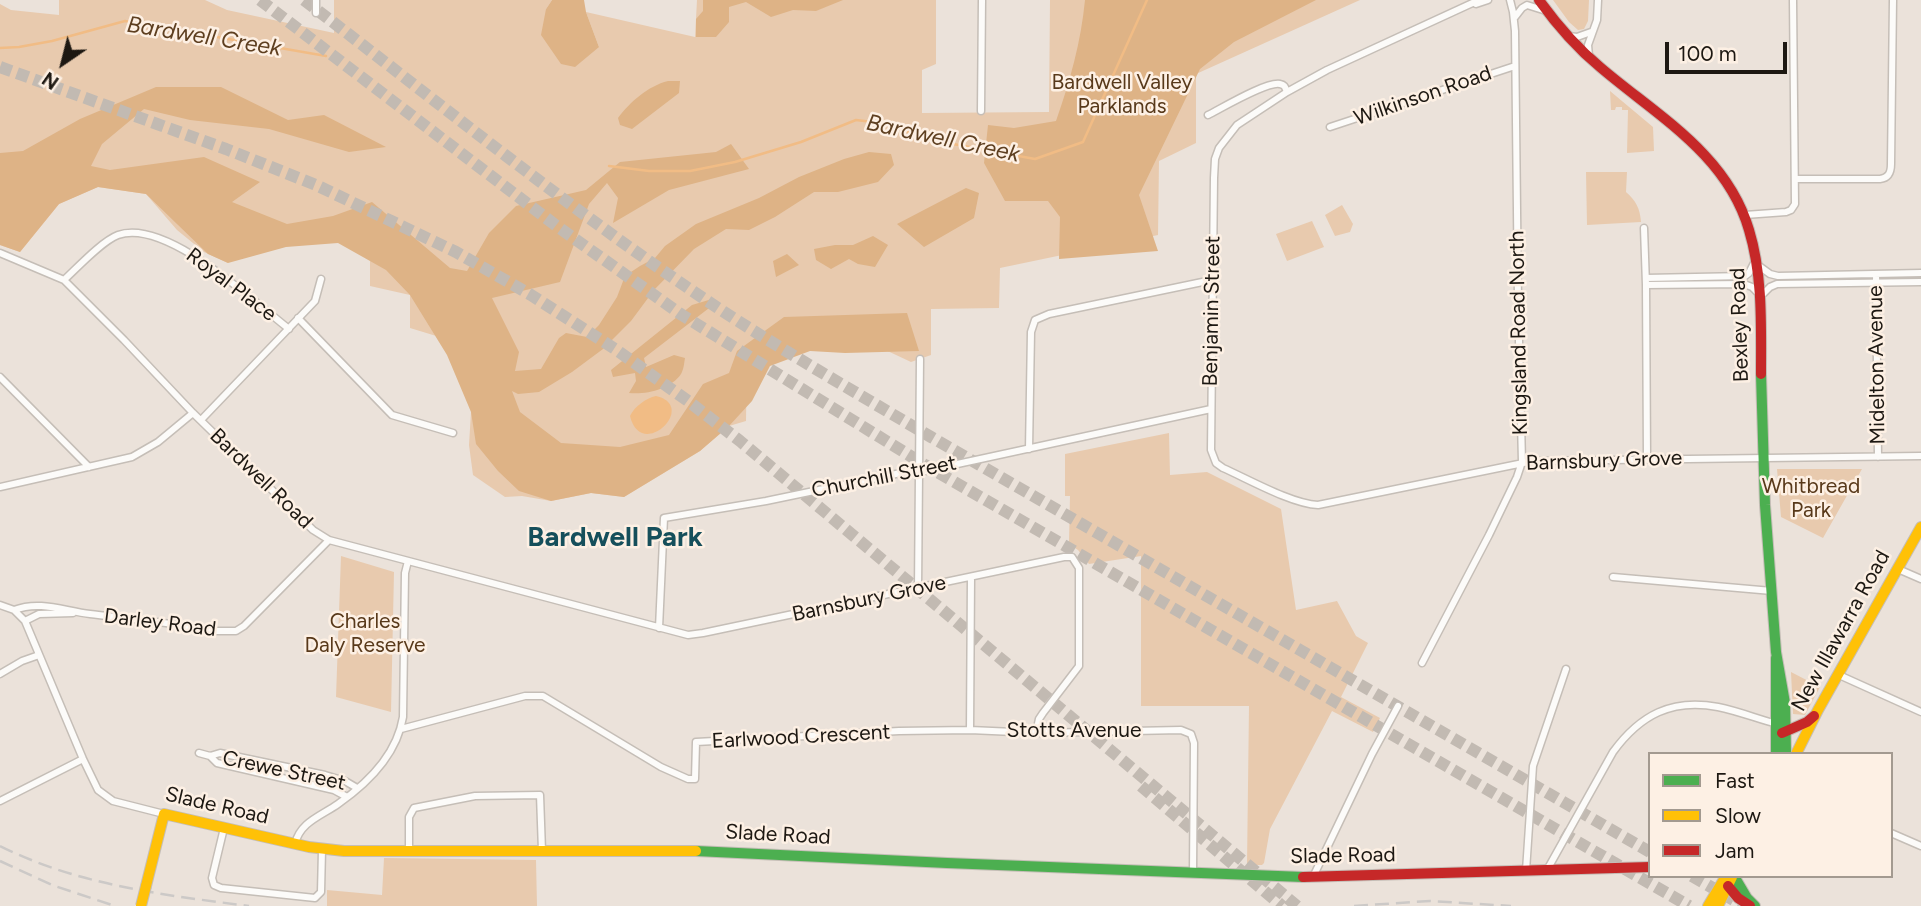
<!DOCTYPE html>
<style>
body{margin:0}
#map{position:relative;width:1921px;height:906px;overflow:hidden;background:#ebe2da;font-family:Figtree,sans-serif}
canvas{display:block}
.legend{position:absolute;left:1648px;top:752px;width:245px;height:126px;box-sizing:border-box;background:#fdf0e4;border:2px solid #a39a90;margin:0;padding:9px 12px;list-style:none;font-size:21px;color:#1d1812}
.legend li{display:flex;align-items:center;gap:14px;height:35px}
.legend b{width:35px;border:2px solid #a39a90}
.north{position:absolute;left:28px;top:28px;width:70px;height:70px;-webkit-text-stroke:5px #fdf0e4;paint-order:stroke;rotate:215deg;font-size:19px;font-weight:700;line-height:28px;text-align:center;color:#1d1812}
.north::after{content:'';display:block;margin:auto;width:24px;height:32px;background:#1d1812;clip-path:polygon(50% 0,100% 100%,50% 72%,0 100%)}
.scale{position:absolute;left:1665px;top:42px;width:122px;height:32px;box-sizing:border-box;border:4px solid #1d1812;border-top:0;padding-left:9px;font-size:21px;line-height:24px;white-space:nowrap;color:#1d1812;-webkit-text-stroke:5px #fdf0e4;paint-order:stroke}
</style>
<div id="map">
<canvas width="1921" height="906"></canvas>
<ul class="legend">
<li><b style="height:9px;background:#4caf50"></b>Fast</li>
<li><b style="height:9px;background:#ffc107"></b>Slow</li>
<li><b style="height:9px;background:#c62828"></b>Jam</li>
</ul>
<div class="north">N</div>
<div class="scale">100 m</div>
</div>
<script>
const ctx = document.querySelector('canvas').getContext('2d');
ctx.lineJoin = 'round';
function fill(path, color) {
  ctx.fillStyle = color;
  ctx.fill(path, 'evenodd');
}
function strokePath(path, color, width, dash) {
  ctx.strokeStyle = color;
  ctx.lineWidth = width;
  ctx.lineCap = dash ? 'butt' : 'round';
  ctx.setLineDash(dash || []);
  ctx.stroke(path);
}
function write(font, color, halo, rows, align = 'center') {
  ctx.font = font + ' Figtree,sans-serif';
  ctx.lineWidth = 5;
  ctx.setLineDash([]);
  ctx.textBaseline = 'middle';
  ctx.strokeStyle = halo;
  ctx.fillStyle = color;
  for (const [text, x, y, turn = 0] of rows) {
    ctx.save();
    ctx.translate(x, y);
    ctx.rotate((+turn || 0) * Math.PI / 180);
    ctx.textAlign = isNaN(turn) ? turn : align;
    if (halo) ctx.strokeText(text, 0, 0);
    ctx.fillText(text, 0, 0);
    ctx.restore();
  }
}
fill(new Path2D(`
 M59 0H205L227 10 334 33V0H552L546 9 599 47 586 12 695 37 697 0H936V64L922 70V113L1049 112 1050 0H1360L1196 74V143L1159 161 1158 235 1000 268 999 308 931 309V355L911 362 862 339 747 349 746 421 729 426 700 451 624 497 591 493 551 501 522 496 505 497 473 475 469 445 471 412 469 346 410 328V295L370 286V251L331 240 232 245 228 263 204 252 177 230 146 194 98 187 59 204 20 252 0 245V4L11 10 59 15Z
 M1553 0H1589L1588 21 1584 29 1578 30 1569 22Z
 M1610 91 1653 127 1654 151 1627 153 1628 110H1622V107H1616L1615 110H1611Z
 M1586 172H1627L1626 192C1636 201 1640 208 1641 222L1587 225Z
 M1342 205 1353 224 1350 232 1335 236 1325 215Z
 M1312 221 1324 247 1287 261 1276 234Z
 M1169 433 1170 475 1207 472 1281 509 1296 610 1337 601 1356 636 1368 643 1341 697 1380 718 1373 732 1332 711 1270 829 1264 863 1262 865H1247L1249 706H1141V556L1089 564 1078 550 1069 544 1070 496H1065V454Z
 M1777 469H1862L1823 538 1781 517Z
 M341 556 394 572 391 712 336 697Z
 M1791 672 1820 687 1805 715 1793 714Z
 M384 858 536 860 537 906H327V890L382 895Z`), '#e8caae');
fill(new Path2D(`
 M552 0H584L586 12 599 47 575 67 561 64 541 35 546 9Z
 M703 0H843L816 11 793 10 771 17 746 2 729 7V22L716 37H696V19L703 11Z
 M1085 0H1316L1234 42 1200 69 1139 195 1158 251 1059 259 1060 217 1048 201H1005L984 163 988 125 1014 128 1056 121C1070 81 1081 42 1085 0Z
 M668 81H680L679 93 632 129 620 125 618 118C630 102 648 86 668 81Z
 M156 87H221L288 120 324 115 386 147 349 152 269 129 190 120 144 109 102 144 91 166 110 170 204 157 260 182 232 202 287 224 333 216 372 202 450 268 467 271 489 233 516 206 586 190 620 162 716 152 731 144 749 169 669 190 613 223 618 198 607 183 589 204 560 282 492 298 519 352 515 371 541 369 559 338 566 333 587 337 599 325 617 297 625 276 640 266 655 258 665 246 696 224 759 198 799 177 844 159 869 152 891 154 894 165 878 182 838 192H814L775 217 749 230 726 229 694 249 654 290 631 321 603 349 572 372 539 392 518 394 512 391 520 412 561 443 620 447 669 435 703 384 729 373 737 351 784 317 907 313 919 351 845 353 810 351 770 366 752 401 729 426 700 451 624 497 591 493 551 501 519 491 498 471 476 444 471 412 447 355 410 295 386 270 338 243 286 247 228 263 208 254 146 194 98 187 59 204 20 252 0 245V153L23 151 80 119Z
 M966 188 979 193 974 218 924 247 897 224Z
 M873 236 888 245 875 267 858 264 849 259 831 269 816 260 814 249 835 245H853Z
 M787 254 799 265 776 277 773 261Z
 M712 299 713 305 644 358 646 367 674 355 685 358C684 363 684 369 681 374 671 389 646 395 629 393L636 381 635 373 613 377 611 370 692 305Z`), '#deb386');
fill(new Path2D(`
 M656 396C699 406 641 462 630 416 634 407 646 398 656 396Z`), '#f1bc85');
strokePath(new Path2D(`
 M0 48 19 47 52 41 125 21 326 56
 M609 166 649 171H690L735 162 801 142 856 120 889 124 926 139 1035 159 1083 142 1147 0`), '#f1bc85', 2.5);
strokePath(new Path2D(`
 M260 0 558 227 682 315 925 465 1689 906
 M304 0C438 102 569 209 709 302 781 350 857 393 931 437L1650 852
 M0 67 226 149 316 185 456 252 531 295 615 349 688 401 740 441 1297 906
 M1141 786 1282 906
 M1692 876 1744 906`), '#c2bab2', 12, [12, 6]);
const street = new Path2D(`
 M316 0V13
 M1479 0 1327 70 1287 92 1237 125 1219 148 1215 159 1214 178 1211 450 1216 463 1223 468C1248 479 1292 504 1318 505L1533 461 1921 456
 M1476 4 1488 0
 M1515 17 1522 8 1527 5 1543 10
 M1569 36 1577 37 1591 32
 M1589 56 1588 45 1597 20 1598 0
 M981 111 982 0
 M1208 115C1222 108 1267 81 1280 84 1285 85 1285 87 1287 92
 M1330 127 1515 66
 M1795 179H1880C1889 178 1891 172 1891 164L1893 0
 M1745 215 1786 212 1791 210 1795 204 1793 0
 M1644 228 1646 285 1647 458
 M0 253 64 280 124 340 193 413 313 530 329 540 688 635 703 633 1064 557H1072L1079 568V666L1043 713 1039 719 1036 733
 M1759 266 1770 274 1778 276 1921 273
 M1876 274 1878 457
 M1646 278 1745 276 1749 273 1755 261
 M64 280C77 268 102 241 118 235 166 218 253 301 289 329
 M1646 285 1744 284 1752 287 1761 296 1770 287 1777 284 1921 282
 M298 318 392 415 453 433
 M0 377 89 467
 M201 420 315 301 321 279
 M1029 449 1031 332 1035 320 1049 314 1212 280
 M0 487 132 457 158 442 193 413
 M1898 569 1921 579
 M1613 577 1772 591
 M918 589 920 359
 M0 605 14 610 25 621 83 759 98 790 113 801 164 814
 M14 610C40 600 64 611 90 614 132 619 174 623 215 631H236L244 626 329 540
 M25 621 39 614 73 613
 M659 628 664 518 766 501 915 470 925 471 1211 409
 M1422 663 1489 535 1517 477 1522 462 1518 300 1515 31 1513 12 1510 0
 M0 674 22 661 39 655
 M1839 675 1921 712
 M401 729 525 696H543L661 767 688 779H695L696 742 899 731 970 730 1036 733 1181 730 1191 734 1194 743 1193 872
 M970 730 971 577
 M199 753 210 756 220 753 325 775 345 781 357 788
 M210 756 217 763 334 790 347 797
 M0 801 83 759
 M224 828 212 878 214 885 221 888 315 898 321 892 322 850
 M1891 833 1921 846
 M295 844C300 822 321 816 338 804 368 783 397 754 403 717L405 573 408 561
 M409 851V817L414 808 475 796 540 795 542 851
 M1547 870 1613 752C1640 715 1672 698 1718 707 1738 711 1758 719 1777 724
 M1526 871 1533 766 1566 669
 M1313 877 1372 754 1398 706`);
const fast = new Path2D(`
 M1761 374 1765 505 1776 652 1785 703 1786 754
 M1776 658V754
 M696 851 947 863 1303 877
 M1734 876 1747 898 1755 906`);
const slow = new Path2D(`
 M1796 754 1818 710 1921 527
 M146 886 164 814 309 847 344 851H696
 M1708 906 1726 876
 M1718 906 1732 877`);
const jam = new Path2D(`
 M1539 0C1557 25 1576 47 1600 67 1656 115 1727 154 1749 230 1763 276 1761 326 1761 374
 M1782 733 1807 722 1814 716
 M1303 877 1650 867
 M1728 886 1738 898 1750 906`);
strokePath(street, '#c5beb7', 9);
strokePath(fast, '#c5beb7', 12);
strokePath(slow, '#c5beb7', 12);
strokePath(jam, '#c5beb7', 12);
strokePath(street, '#fcfbf9', 6);
strokePath(fast, '#4caf50', 10);
strokePath(slow, '#ffc107', 10);
strokePath(jam, '#c62828', 10);
strokePath(new Path2D(`
 M0 846C78 885 163 895 249 906
 M0 861 52 885 115 906
 M1354 906 1430 901 1511 906`), '#ccc9c7', 2.5, [14, 7]);
const slowBridge = new Path2D(`
 M141 906 146 886`);
strokePath(slowBridge, '#c5beb7', 12, []);
strokePath(slowBridge, '#ffc107', 10);
write('21px', '#58391a', '#fdf0e4', [
 ["Bardwell Valley",1122,83],
 ["Parklands",1122,107],
 ["Whitbread",1811,487],
 ["Park",1811,511],
 ["Charles",365,622],
 ["Daly Reserve",365,646]
]);
write('21px', '#1d1812', '#fdf0e4', [
 ["Wilkinson Road",1423,96,-19],
 ["Royal Place",231,285,37],
 ["Benjamin Street",1212,311,-89],
 ["Bexley Road",1740,325,-92],
 ["Kingsland Road North",1519,333,-91],
 ["Midelton Avenue",1877,365,-91],
 ["Barnsbury Grove",1604,461,-2],
 ["Churchill Street",884,477,-11],
 ["Bardwell Road",261,479,44],
 ["Barnsbury Grove",869,599,-12],
 ["Darley Road",160,623,7],
 ["New Illawarra Road",1841,631,-61],
 ["Stotts Avenue",1074,731],
 ["Earlwood Crescent",801,737,-3],
 ["Crewe Street",284,771,12],
 ["Slade Road",217,806,13],
 ["Slade Road",778,835,3],
 ["Slade Road",1343,856,-1]
]);
write('italic 23px', '#5e3f20', '#fdf0e4', [
 ["Bardwell Creek",204,37,9],
 ["Bardwell Creek",943,139,12]
]);
write('bold 28px', '#164f5b', '#fdf0e4', [
 ["Bardwell Park",615,538]
]);
</script>
